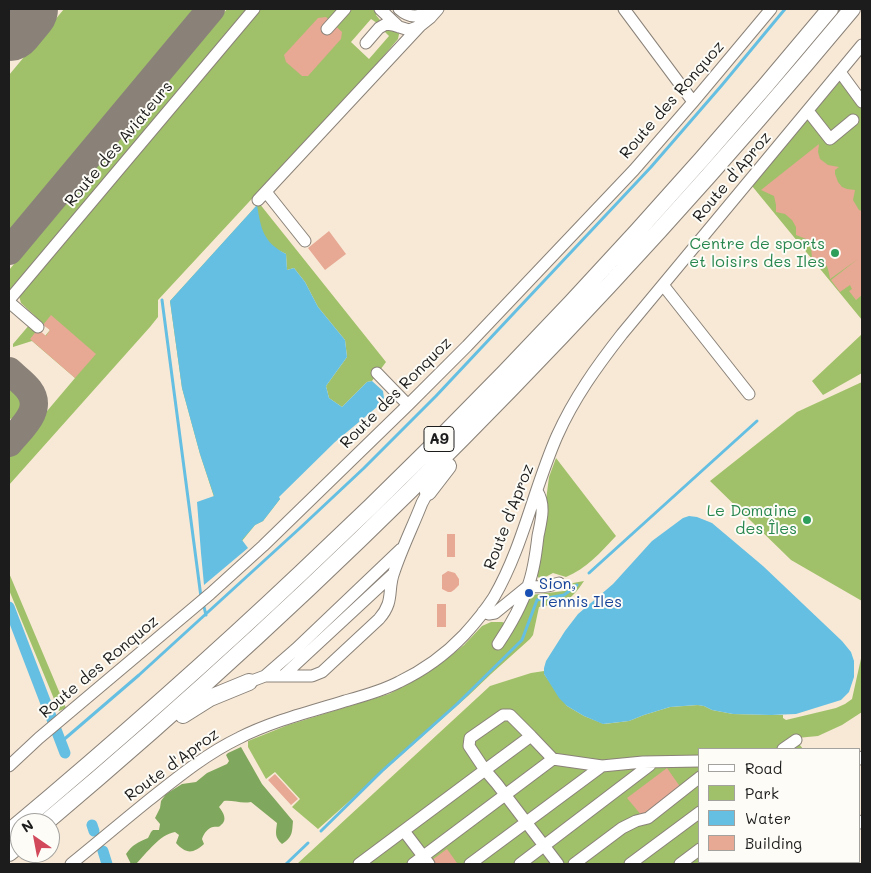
<!DOCTYPE html>
<meta charset="utf-8">
<style>
body{margin:0}
#map{position:relative;width:871px;height:873px;overflow:hidden;background:#f8e9d6;font-family:Mali,sans-serif}
canvas{display:block}
.frame{position:absolute;inset:0;border:10px solid #1c1c1c;pointer-events:none}
.legend{position:absolute;left:698px;top:748px;width:162px;height:115px;box-sizing:border-box;background:#fdfcf7;border:1px solid #a3a29f;margin:0;padding:6px 9px;list-style:none;font-size:15px;color:#1c1c1c}
.legend li{display:flex;align-items:center;gap:10px;height:25px}
.legend b{width:25px;border:1px solid #a3a29f}
.north{position:absolute;left:10px;top:813px;width:50px;height:50px;box-sizing:border-box;background:#fdfcf7;border:1px solid #a3a29f;border-radius:50%;rotate:327deg;font-size:14px;font-weight:700;line-height:20px;text-align:center;color:#1c1c1c}
.north::after{content:'';display:block;margin:auto;width:18px;height:22px;background:#d1495b;clip-path:polygon(50% 0,100% 100%,50% 72%,0 100%)}
</style>
<div id="map">
<canvas width="871" height="873"></canvas>
<div class="frame"></div>
<ul class="legend">
<li><b style="height:6px;background:#fff"></b>Road</li>
<li><b style="height:14px;background:#a0c16a"></b>Park</li>
<li><b style="height:14px;background:#65bfe2"></b>Water</li>
<li><b style="height:14px;background:#e7a894"></b>Building</li>
</ul>
<div class="north">N</div>
</div>
<script>
const ctx = document.querySelector('canvas').getContext('2d');
ctx.lineJoin = 'round';
function fill(path, color) {
  ctx.fillStyle = color;
  ctx.fill(path, 'evenodd');
}
function strokePath(path, color, width, dash) {
  ctx.strokeStyle = color;
  ctx.lineWidth = width;
  ctx.lineCap = dash ? 'butt' : 'round';
  ctx.setLineDash(dash || []);
  ctx.stroke(path);
}
function write(font, color, halo, rows, align = 'center') {
  ctx.font = font + ' Mali,sans-serif';
  ctx.lineWidth = 4;
  ctx.setLineDash([]);
  ctx.textBaseline = 'middle';
  ctx.strokeStyle = halo;
  ctx.fillStyle = color;
  for (const [text, x, y, turn = 0] of rows) {
    ctx.save();
    ctx.translate(x, y);
    ctx.rotate((+turn || 0) * Math.PI / 180);
    ctx.textAlign = isNaN(turn) ? turn : align;
    if (halo) ctx.strokeText(text, 0, 0);
    ctx.fillText(text, 0, 0);
    ctx.restore();
  }
}
fill(new Path2D(`
 M64 9H196L9 233V75Z
 M227 9H249L9 294V270Z
 M257 9H339L336 25 351 9H375L379 12 376 15 380 20 377 23 371 19 351 42 369 59 389 36 385 32V29H397L399 34 398 39 376 65 158 300V317L150 327 9 485V456L75 378 32 341 13 347V344L30 324 45 336 50 330 21 303 19 296Z
 M841 80 862 107V320L752 186Z
 M259 203 386 362 372 381 367 382 342 407 329 398 326 386 347 357 345 340 318 307 305 282 294 268 287 270 286 254 276 249 275 493 280 499 263 521 255 525 242 541 214 497 200 454 182 388 170 301Z
 M862 334V373L823 395 812 381Z
 M9 382C14 386 21 391 24 396 31 408 20 419 9 419Z
 M862 382V601L791 560 710 481 797 412Z
 M556 458 616 536C601 552 586 569 566 577L553 573 540 580 537 575 538 562 549 477Z
 M9 573 66 708 59 711 9 590Z
 M584 581C569 604 563 602 539 607L533 635 530 639 491 674 468 696 318 829 292 807 300 799 275 772 266 779 248 747V741L288 725 389 694 414 681 443 662 464 645 482 626 491 622H502L515 626 531 595 564 591 573 583Z
 M862 654V712L842 725 818 736 797 738 796 740 803 749H700V862H795L792 864H297L490 686 531 673 544 671V674L567 706 584 716 604 724 629 721 644 715 670 707 698 705 704 706 712 710 733 714 771 715H783V718L786 720 836 708 845 704 852 699Z`), '#a0c16a');
fill(new Path2D(`
 M241 747 262 784 293 821C292 832 293 837 282 844 274 837 276 832 277 823L251 802C241 804 233 800 224 801L219 807C223 812 228 820 221 825 218 828 218 826 213 827 208 828 204 833 202 839L204 844C193 854 186 854 176 843L179 835 175 832C159 835 148 852 136 864H131L126 854C132 845 138 842 148 838L151 832 153 830H159L160 824 155 818 160 808 161 801 166 794 182 784 196 782 207 773 227 764 229 761 226 755 228 753Z`), '#80a75e');
fill(new Path2D(`
 M257 205C261 229 263 242 286 254L287 270 294 268 305 282 318 307 345 340 347 357 326 386 329 398 342 407 367 382 372 381 383 391 384 398 377 407 335 442 279 497 280 499 263 521 255 525 242 540 248 548 204 585 201 553 197 502 214 496 200 454 182 388 170 301Z
 M689 516 697 517 712 523 763 566 842 641 851 652 854 661V677L849 692 841 700 796 714 771 715 733 714 712 710 704 706 697 705 670 707 644 715 629 721 603 724 584 716 567 706 559 698 544 674V668L546 661 565 631 578 614 613 584 652 541 683 518Z`), '#65bfe2');
strokePath(new Path2D(`
 M162 300 201 597
 M589 573 757 421
 M203 603 206 615
 M61 742 139 675 300 528 364 468 436 396 651 167 722 85 785 9
 M321 831 382 771 457 704 522 640 537 600 564 595 577 585
 M286 864 308 843`), '#65bfe2', 3);
strokePath(new Path2D(`
 M9 607 65 753
 M92 825 94 831
 M103 851 107 864`), '#65bfe2', 11);
strokePath(new Path2D(`
 M9 251 211 9
 M9 371C15 377 24 383 29 390 44 410 21 428 9 443`), '#8a8279', 28);
strokePath(new Path2D(`
 M9 26 23 9`), '#8a8279', 70);
fill(new Path2D(`
 M326 17 342 32 341 39 308 76H302L286 62 284 55 318 18Z
 M819 144 818 152 820 159 828 165 839 167 835 170V174L838 182 842 187 847 189 855 190 853 200 859 210 862 211V295L856 300 849 291 852 289 850 285 840 292 831 280 858 259 830 279 829 273 827 266 821 261 812 259 811 245 806 239 796 235V227L792 220 785 214 776 212V205L774 196 761 190Z
 M329 231 346 254 325 270 308 248Z
 M51 315 96 354 75 378 30 339 38 329 46 336 50 330 43 325Z
 M447 534H455V557H447Z
 M448 571 455 573 459 579V585L454 590 451 592H448L442 589V575Z
 M437 604H446V627H437Z
 M667 768 681 788 642 816 627 798Z
 M275 774 298 799 291 805 268 780Z
 M447 849 457 863 455 864H435L432 860Z`), '#e7a894');
const minor = new Path2D(`
 M380 9 399 27
 M399 9C409 18 420 19 430 9
 M624 9 691 99 694 101
 M327 29 345 9
 M366 43 379 28 386 24 393 25 409 30 420 26
 M840 72 862 102
 M808 111 830 139 853 120
 M266 192 305 241
 M258 200 420 26 430 18 438 9
 M663 285 749 394
 M9 300 254 9
 M9 302 38 327
 M377 373 408 405
 M528 586C540 588 548 587 559 583
 M483 612 489 614 495 613 527 587
 M498 644C510 626 521 607 528 586 534 570 536 553 538 536 541 521 546 505 537 491
 M284 675 393 574
 M265 676 296 649 401 549
 M249 682 265 676H312L322 672 379 619C395 601 387 590 394 572 402 548 413 526 422 503L428 492
 M503 715H510L531 736 485 770 469 746 470 738Z
 M531 736 553 759 602 766 643 762 700 761
 M783 749 796 740
 M860 759 862 757
 M9 766 39 738 210 594 263 546 408 405 467 346 634 170 694 101 771 9
 M860 823 862 821
 M404 831 429 864
 M71 864C97 843 123 821 149 800 178 777 206 754 239 738 272 721 310 712 345 701 363 696 382 691 399 682 422 671 446 654 464 635 475 623 485 611 494 597 523 547 534 488 557 436 574 398 597 366 622 334L862 45
 M359 864 485 770 497 784 558 864
 M413 864 553 759
 M470 864 602 766
 M520 864 650 765 652 762
 M574 864 622 828 636 821 648 818 700 777
 M630 864 700 812
 M680 864 700 849
 M736 864 739 862
 M802 864 805 862`);
const highway = new Path2D(`
 M428 492 448 466
 M183 715 210 698 249 682
 M45 823C338 577 607 303 852 9
 M9 832C109 748 207 662 302 572 490 396 666 207 830 9
 M9 853 20 844`);
strokePath(minor, '#8a8279', 13);
strokePath(highway, '#8a8279', 18);
strokePath(minor, '#fff', 11);
strokePath(highway, '#fff', 16);
for (const [x, y, r, color] of [
 [835,253,5,"#2e9e5b"],
 [807,520,5,"#2e9e5b"],
 [529,593,5,"#1a4fb4"]
]) {
  const dot = new Path2D();
  dot.arc(x, y, r, 0, 2 * Math.PI);
  ctx.fillStyle = color;
  ctx.fill(dot);
  strokePath(dot, '#fdfcf7', 2);
}
for (const [x, y, w] of [
 [439,439,30]
]) {
  const box = new Path2D();
  box.roundRect(x - w / 2, y - 12.5, w, 25, 4);
  ctx.fillStyle = '#fdfcf7';
  ctx.fill(box);
  strokePath(box, '#1c1c1c', 1);
}
write('bold 15px', '#1c1c1c', null, [
 ["A9",439,439]
]);
write('16px', '#1c1c1c', '#fdfcf7', [
 ["Route des Ronquoz",672,100,-49],
 ["Route des Aviateurs",119,144,-50],
 ["Route d'Aproz",732,177,-50],
 ["Route des Ronquoz",396,393,-45],
 ["Route d'Aproz",509,517,-69],
 ["Route des Ronquoz",99,667,-40],
 ["Route d'Aproz",172,765,-36]
]);
write('16px', '#27864d', '#fdfcf7', [
 ["Centre de sports",825,244],
 ["et loisirs des Iles",825,262],
 ["Le Domaine",797,511],
 ["des Îles",797,529]
], 'right');
write('16px', '#164399', '#fdfcf7', [
 ["Sion,",539,584],
 ["Tennis Iles",539,602]
], 'left');
</script>
